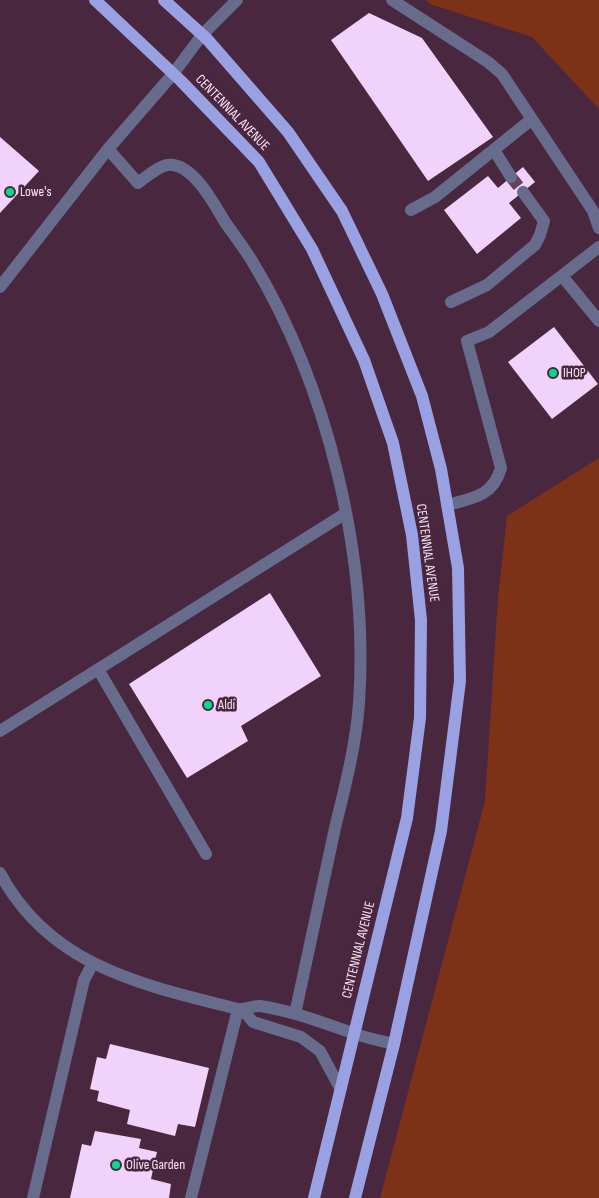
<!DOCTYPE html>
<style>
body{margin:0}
canvas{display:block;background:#49273f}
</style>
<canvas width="599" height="1198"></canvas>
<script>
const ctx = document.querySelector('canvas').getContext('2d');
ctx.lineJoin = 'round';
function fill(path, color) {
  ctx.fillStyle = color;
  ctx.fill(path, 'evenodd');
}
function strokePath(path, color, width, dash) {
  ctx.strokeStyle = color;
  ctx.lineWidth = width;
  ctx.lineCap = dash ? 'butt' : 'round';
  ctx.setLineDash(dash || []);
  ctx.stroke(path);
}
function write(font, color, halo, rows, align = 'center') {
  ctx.font = font + ' "Sofia Sans Condensed",sans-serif';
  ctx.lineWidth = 5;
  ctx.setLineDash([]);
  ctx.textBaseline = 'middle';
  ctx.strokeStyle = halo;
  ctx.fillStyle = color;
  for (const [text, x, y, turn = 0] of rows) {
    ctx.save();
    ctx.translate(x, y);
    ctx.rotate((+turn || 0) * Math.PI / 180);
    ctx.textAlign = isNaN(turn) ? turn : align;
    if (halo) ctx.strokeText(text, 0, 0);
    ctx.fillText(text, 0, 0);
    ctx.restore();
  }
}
fill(new Path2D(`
 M426 0H599V109L532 37 430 4Z
 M599 458V1198H380L485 801 498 597 507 516Z`), '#7d3117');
fill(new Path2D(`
 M369 13 422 38 493 137 428 181 331 40Z
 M0 137 39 171 0 213Z
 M523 167 535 182 509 203 521 218 477 254 444 210 488 176 498 188Z
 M554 327 598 384 552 419 508 362Z
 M270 593 321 676 241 726 248 741 187 778 129 684Z
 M110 1044 209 1068 195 1127 178 1124 175 1136 127 1124 130 1110 97 1101 99 1091 90 1089 97 1057 106 1059Z
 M95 1131 141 1139 139 1148 157 1152 151 1179 171 1184 169 1198H70L82 1144 91 1146Z`), '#f1d2fa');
strokePath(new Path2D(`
 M511 177 523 192`), '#64435a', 12, [12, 6]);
strokePath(new Path2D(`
 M392 0 488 62 502 74 593 211 599 228
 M108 149 138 183C146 177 157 167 167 165 192 161 214 204 225 222 234 235 244 248 252 261 328 386 369 557 359 703 356 745 345 787 335 828 322 890 308 952 295 1014
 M494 150 511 177
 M411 210 435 197 532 119
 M562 276 599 321
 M0 287 108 149 173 74 202 35 237 0
 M451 302 487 285 524 254 535 245 540 235 544 221 523 192
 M447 505C474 498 493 496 501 468L467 341 489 332 599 247
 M98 669 206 854
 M0 731 346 513
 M0 873C50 967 143 985 238 1009 246 1010 253 1005 260 1006 293 1011 323 1023 353 1033 366 1038 381 1041 394 1044
 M243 1010 253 1022 301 1037 320 1051 340 1088
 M33 1198 84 980 93 963
 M191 1198 238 1009`), '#676b8c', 12);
strokePath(new Path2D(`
 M95 0 181 81 259 162 312 249 364 360 393 443 412 535 421 620 420 718 407 818 314 1198
 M164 0 207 39 288 132 342 211 382 294 422 396 441 469 458 568 460 681 441 831 394 1044 355 1198`), '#99a1e3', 12);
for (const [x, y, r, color] of [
 [10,192,5,"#08d98b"],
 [553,373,5,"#08d98b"],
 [208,705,5,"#08d98b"],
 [116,1165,5,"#08d98b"]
]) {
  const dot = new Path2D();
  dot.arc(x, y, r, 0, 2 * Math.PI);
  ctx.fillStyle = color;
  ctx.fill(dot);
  strokePath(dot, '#49273f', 2);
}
write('14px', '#fae3f2', '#49273f', [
 ["CENTENNIAL AVENUE",232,113,46],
 ["CENTENNIAL AVENUE",427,553,82],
 ["CENTENNIAL AVENUE",359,950,-76]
]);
write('14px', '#fae3f2', '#49273f', [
 ["Lowe's",20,192],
 ["IHOP",563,373],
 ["Aldi",218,705],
 ["Olive Garden",126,1165]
], 'left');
</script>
